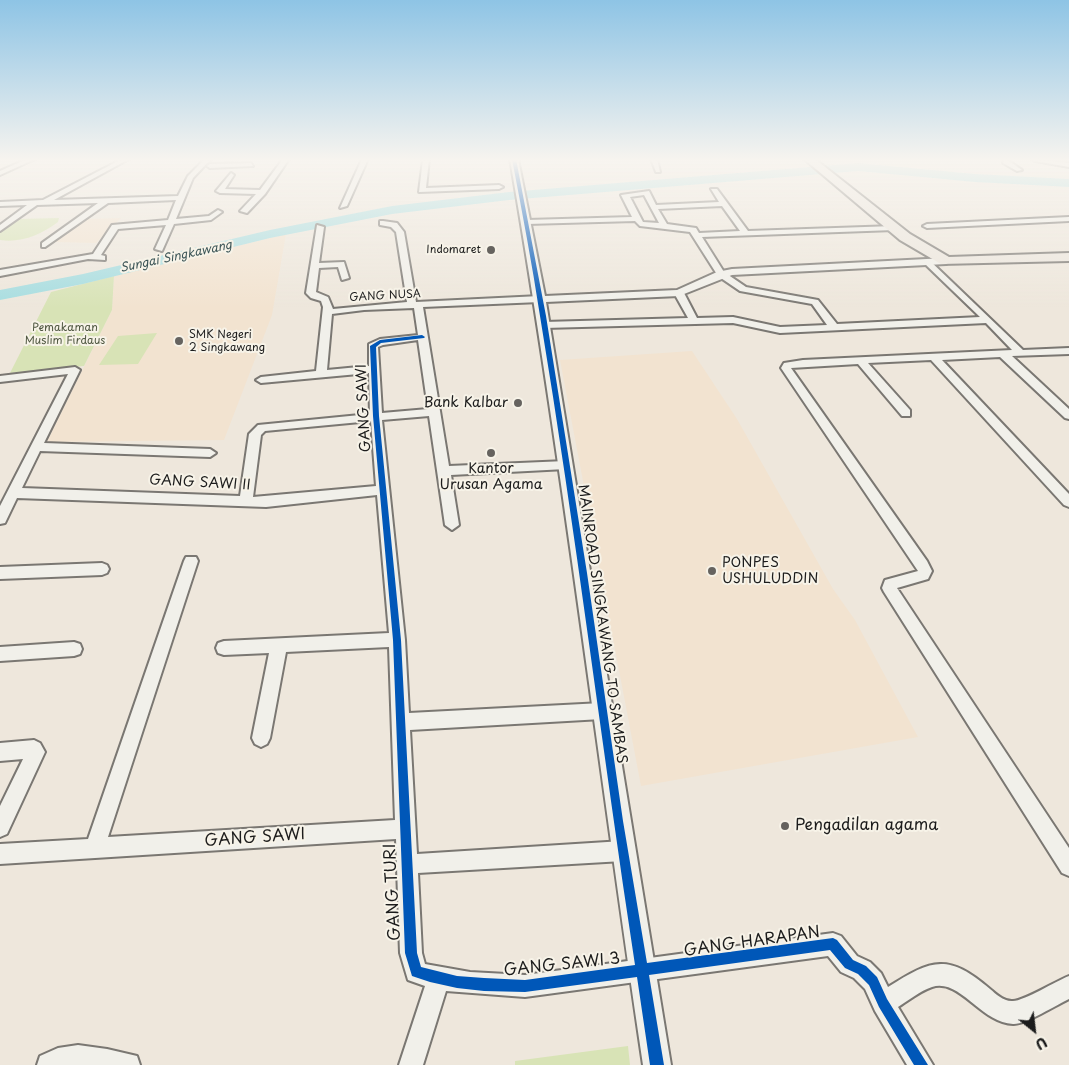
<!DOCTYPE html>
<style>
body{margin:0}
#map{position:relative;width:1069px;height:1065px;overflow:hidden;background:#eee7dc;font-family:"Playpen Sans",sans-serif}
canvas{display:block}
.north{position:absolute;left:1009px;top:1005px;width:50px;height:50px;-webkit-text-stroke:4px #f7f3e8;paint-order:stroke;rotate:151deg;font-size:14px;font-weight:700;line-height:20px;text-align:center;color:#1c1c1c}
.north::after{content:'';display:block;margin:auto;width:18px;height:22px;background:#1c1c1c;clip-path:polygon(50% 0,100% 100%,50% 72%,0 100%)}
</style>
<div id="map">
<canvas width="1069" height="1065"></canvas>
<div class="north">U</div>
</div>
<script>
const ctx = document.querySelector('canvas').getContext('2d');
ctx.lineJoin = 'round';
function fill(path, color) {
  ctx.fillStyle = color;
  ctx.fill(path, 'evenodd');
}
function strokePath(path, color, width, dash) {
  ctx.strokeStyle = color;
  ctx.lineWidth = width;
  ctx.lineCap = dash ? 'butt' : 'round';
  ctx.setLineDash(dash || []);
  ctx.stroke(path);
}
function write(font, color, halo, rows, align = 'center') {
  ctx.font = font + ' "Playpen Sans",sans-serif';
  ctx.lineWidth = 4;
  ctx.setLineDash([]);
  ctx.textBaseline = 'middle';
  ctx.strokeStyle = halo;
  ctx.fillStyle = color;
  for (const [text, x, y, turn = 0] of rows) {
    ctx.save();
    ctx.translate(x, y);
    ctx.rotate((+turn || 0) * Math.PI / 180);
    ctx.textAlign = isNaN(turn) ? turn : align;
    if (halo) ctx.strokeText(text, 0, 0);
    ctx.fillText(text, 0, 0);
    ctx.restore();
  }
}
fill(new Path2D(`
 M121 218 96 243 54 242 83 219Z
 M286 234 272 315 224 440 47 442 112 310 114 276Z
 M692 351 737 419 833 589 855 620 918 737 641 786 560 360Z`), '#f2e3d0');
fill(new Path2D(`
 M59 218 58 222C41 235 21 243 0 240V231L16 219Z
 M114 276 112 310 84 366 10 373 51 292Z
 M157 333 138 364 99 365 118 336Z
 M628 1046 630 1065H515V1061Z`), '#d8e3b6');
fill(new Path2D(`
 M858 163 975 174 1069 179V187L975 182 858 171 509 200 392 214 270 238 83 284 0 300V290L83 274 270 230 392 206 509 192Z`), '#a7dde0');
const minor = new Path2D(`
 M27 159H35L0 175V171Z
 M122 159H129L54 200 178 196 188 176 205 159H211L193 178 176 219 209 216 218 210 222 212 211 220 174 224 162 251 155 249 166 225 118 229 101 255 105 256V260L88 259 0 276V270L93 254 112 225 168 220 176 200 108 203 45 247H42V243L98 203 37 205 0 231V225L27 205 0 206V202L43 200Z
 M283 159H289L265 194 247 213 240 211 256 194 220 193 216 191 231 173 234 175 225 189 260 190Z
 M362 159H368L347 206 340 208Z
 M423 159H429L426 188 499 185 503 187 499 189 419 192Z
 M651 159H657L660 172H656Z
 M1004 159H1010L1009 161 1022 170 1017 171 1003 163Z
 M1032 159 1069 163V167L1035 161Z
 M251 163 253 166 210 168 207 166 210 164Z
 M711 189H717L748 231 894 226 898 228 894 230 702 237 724 272 746 287 818 300 837 324 980 317 925 264 924 262 928 259 1023 350 1069 348V354L1012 356 1069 409V419L1065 418 1000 357 942 360 1069 494V507L1064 505 931 360 868 363 910 410V416H902L858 364 791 368 927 561 932 571 928 579 897 588 1069 848V876L1062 873 884 592 882 588 885 580 918 571 781 368 784 363 803 360 1012 350 986 323 780 333 733 323 544 328 539 325 544 322 688 318 674 293 679 290 684 293 697 318 733 317 780 327 827 325 812 304 740 291 718 276 690 232 640 226 635 221 527 224 523 222 527 220 632 217 621 195 649 191 656 205 719 202ZM644 195 659 223 643 222 630 197ZM722 206 740 231 699 233 696 228 667 224 658 209Z
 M1069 217V221L927 228 923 226 927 224Z
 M383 221 397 223 404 232 416 302 540 296 545 299 540 302 423 307 449 466 566 461 572 465 566 469 451 475 459 525 452 530 445 525 429 416 382 420 405 640 409 713 602 703 608 705 611 711 608 717 602 719 410 730 417 854 623 841 630 844 633 851 630 858 623 861 418 873 422 953 425 964 470 972 525 975 833 933 841 936 857 956 870 962 881 973 888 987C932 959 948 953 990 989 996 994 1004 1002 1013 1001 1024 1001 1056 981 1069 976V999C1056 1005 1025 1025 1013 1024 981 1023 960 978 932 987 920 991 909 1000 898 1007L933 1065H907L875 1011 865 989 854 978 841 972 828 956 525 997 446 991 423 1065H399L425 986 408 980 400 953 396 839 0 864V844L88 839 184 561 186 557H196L198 561 108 837 395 820 389 647 286 652 270 738 267 744 261 747 255 744 252 738 269 653 224 655 218 653 216 648 218 643 224 641 389 633 377 495 266 507 17 498 5 523 0 524V506L68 374 0 382V376L75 367 80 370 44 443 210 449 216 453 210 457 40 451 22 488 240 496 249 434 258 425 370 414 369 373 261 383 256 380 261 377 316 371 323 307 321 301 311 298 306 293 317 225 324 227 319 263 344 262 349 278 342 280 338 267 319 268 316 292 328 297 333 309 407 302 396 232 391 227 380 225V221ZM414 308 418 335 380 339 369 344V366L327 370 332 314 364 310ZM418 340 428 409 382 413 378 347 383 345ZM371 421 376 486 253 497 261 435 265 431Z
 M102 563 107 565 109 569 107 573 102 575 0 579V567Z
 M74 642 80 644 82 649 80 654 74 656 0 661V647Z
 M34 740 40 743 45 752 7 834 0 837V806L23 759 0 761V743Z
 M78 1045 107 1049 137 1056 140 1065H37L40 1056 58 1048Z`);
const tertiary = new Path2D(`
 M510 159H518L545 296 677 290 717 272 732 269 946 258 951 261 946 264 732 275 679 296 546 302 671 1065H643C598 763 562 460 510 159Z`);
const trunk = new Path2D(`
 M804 159H815L910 234 949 257 1069 253V261L941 264 900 240Z`);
strokePath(minor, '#7a7772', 4);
strokePath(tertiary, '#7a7772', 4);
strokePath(trunk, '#7a7772', 4);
fill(minor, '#f1f0ea');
fill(tertiary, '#f1f0ea');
fill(trunk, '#ece6dd');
fill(new Path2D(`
 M512 159H516L546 316 587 573 623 821 647 963 833 938 837 940 853 960 866 966 877 977 887 999 928 1065H914L879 1007 869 985 858 974 845 968 830 950 649 975 664 1065H650L637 977 525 992 484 991 457 988 430 982 412 976 405 953 393 640 373 416 370 346 380 340 422 335 425 337 424 338 381 343 376 347 379 416 401 640 417 953 421 967 457 976 484 978 525 980 635 965C602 749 576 532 540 316 532 264 522 211 512 159Z`), '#0057b8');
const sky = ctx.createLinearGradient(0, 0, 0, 308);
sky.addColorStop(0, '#8ec4e5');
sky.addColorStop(0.52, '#f7f4ef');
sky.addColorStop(1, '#f7f4ef00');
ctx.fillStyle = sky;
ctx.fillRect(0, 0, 1069, 308);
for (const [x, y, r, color] of [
 [491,250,5,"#66635f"],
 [179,341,5,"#66635f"],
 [518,403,5,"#66635f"],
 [491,453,5,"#66635f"],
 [712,571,5,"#66635f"],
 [785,826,5,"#66635f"]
]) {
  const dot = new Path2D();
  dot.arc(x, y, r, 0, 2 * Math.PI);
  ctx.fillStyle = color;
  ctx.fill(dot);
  strokePath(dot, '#f7f3e8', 2);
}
write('11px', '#1c1c1c', '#f7f3e8', [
 ["Indomaret",481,250],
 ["SMK Negeri",189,335,"left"],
 ["2 Singkawang",189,348,"left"]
], 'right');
write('11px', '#1c1c1c', '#f7f3e8', [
 ["GANG NUSA",385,296,-3]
]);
write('11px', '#4f5741', '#f7f3e8', [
 ["Pemakaman",65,328],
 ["Muslim Firdaus",65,341]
]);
write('italic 12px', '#3c5557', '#f7f3e8', [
 ["Sungai Singkawang",176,257,-12]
]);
write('14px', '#1c1c1c', '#f7f3e8', [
 ["Bank Kalbar",508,403],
 ["Kantor",491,469,"center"],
 ["Urusan Agama",491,485,"center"],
 ["PONPES",722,563,"left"],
 ["USHULUDDIN",722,579,"left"]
], 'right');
write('14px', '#1c1c1c', '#f7f3e8', [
 ["GANG SAWI",364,408,-93],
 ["GANG SAWI II",200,483,3],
 ["MAINROAD SINGKAWANG TO SAMBAS",602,624,82]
]);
write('16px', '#1c1c1c', '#f7f3e8', [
 ["Pengadilan agama",795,826]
], 'left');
write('16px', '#1c1c1c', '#f7f3e8', [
 ["GANG SAWI",255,838,-4],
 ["GANG TURI",393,892,-93],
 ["GANG HARAPAN",752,942,-8],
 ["GANG SAWI 3",562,965,-6]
]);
</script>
